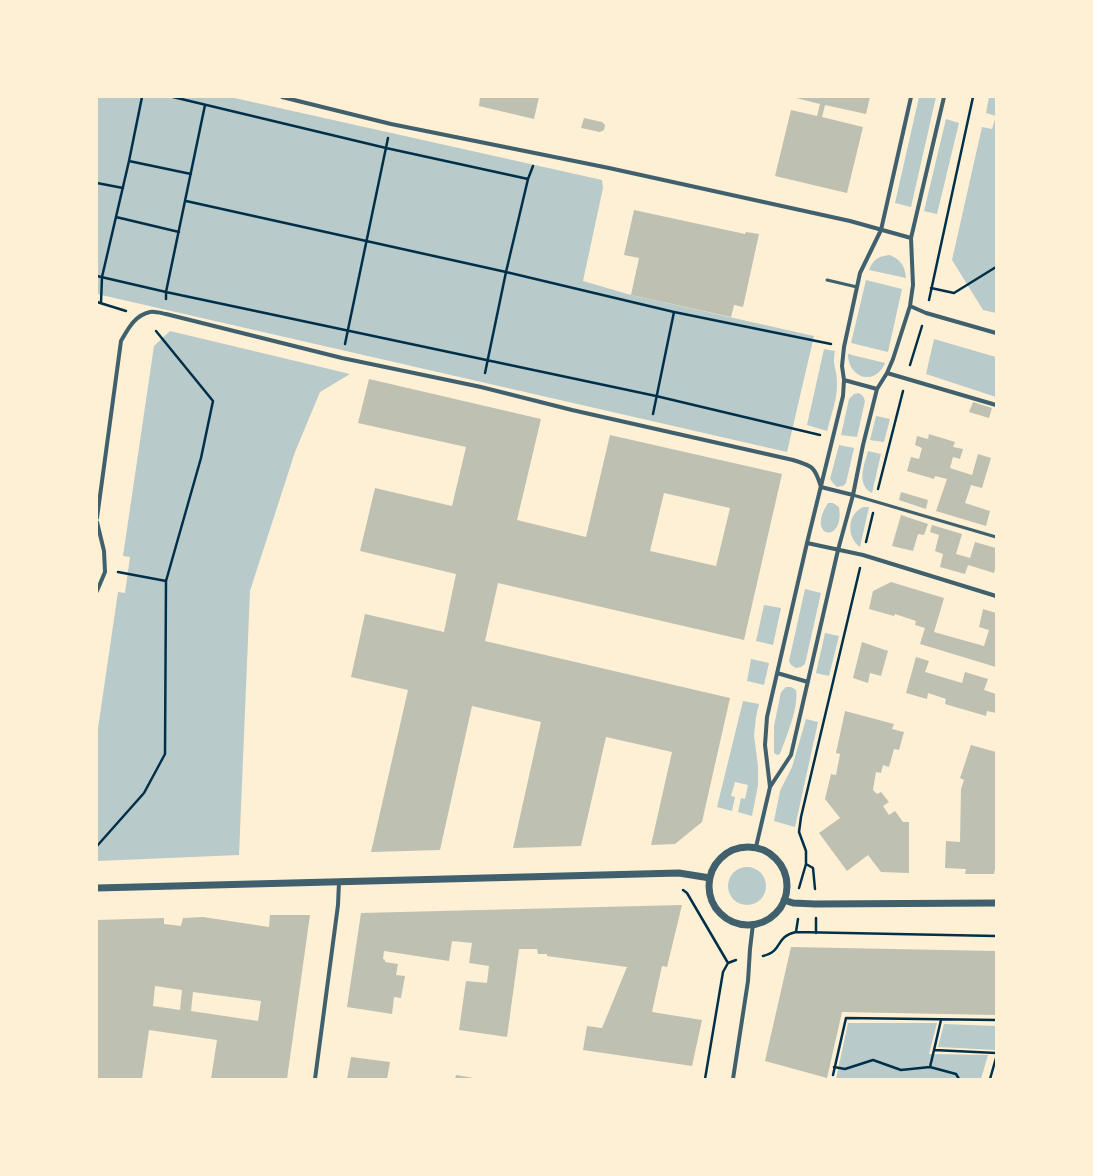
<!DOCTYPE html>
<style>
body{margin:0}
#map{position:relative;width:1093px;height:1176px;overflow:hidden;background:#fdf0d5;font-family:Overpass,sans-serif}
canvas{display:block}
.frame{position:absolute;inset:0;border:98px solid #fdf0d5;pointer-events:none}
</style>
<div id="map">
<canvas width="1093" height="1176"></canvas>
<div class="frame"></div>
</div>
<script>
const ctx = document.querySelector('canvas').getContext('2d');
ctx.lineJoin = 'round';
function fill(path, color) {
  ctx.fillStyle = color;
  ctx.fill(path, 'evenodd');
}
function strokePath(path, color, width, dash) {
  ctx.strokeStyle = color;
  ctx.lineWidth = width;
  ctx.lineCap = dash ? 'butt' : 'round';
  ctx.setLineDash(dash || []);
  ctx.stroke(path);
}
fill(new Path2D(`
 M97 97H230L602 180 603 188 583 281 631 295 814 336 787 452 97 294Z
 M919 97H936L911 207 895 203Z
 M989 97H996V313L983 310 952 260 982 127 992 129 996 116 986 113Z
 M946 119 959 123 937 214 924 211Z
 M890 255C901 260 905 266 906 278L869 270C873 259 879 256 890 255Z
 M866 280 902 289 888 352 851 343Z
 M170 331 350 374 320 392 295 452 250 591 239 855 98 861 97 860V735L118 592 125 593 130 557 123 556 154 346Z
 M934 339 996 357V397L926 374Z
 M824 349 835 351C832 366 837 369 837 382 838 396 831 416 827 431L807 425Z
 M848 354 885 363C875 387 848 378 848 354Z
 M859 393 863 396 865 401 857 437 841 435 849 399 854 394Z
 M876 416 890 419 884 442 870 440Z
 M839 445 854 448 846 483 843 486 837 487 833 483 830 479Z
 M868 451 881 454 872 493C856 485 864 465 868 451Z
 M828 503H833L839 507C845 545 805 538 828 503Z
 M864 507H869L860 547C846 537 847 513 864 507Z
 M805 589 821 593 805 664 801 667 796 668 791 665 789 661Z
 M764 605 781 608 773 645 756 641Z
 M825 633 839 636 829 676 816 673Z
 M751 659 769 663 764 685 747 681Z
 M786 687H791L796 690C799 707 786 738 780 754L777 755 774 753V726L781 692Z
 M743 701 759 704 756 717 754 735 758 766V785L752 816 738 812 741 798 745 799 748 785 735 782 731 796 735 797 732 811 717 807Z
 M806 719 818 722 795 827 774 821 780 791 792 767Z
 M728 886a19 19 0 1 1 38 0a19 19 0 1 1-38 0Z
 M848 1023H937L929 1054 988 1055 981 1079H836Z
 M944 1024 996 1026V1050L938 1047Z`), '#b9caca');
fill(new Path2D(`
 M480 97H539L534 119 479 106Z
 M792 97H870L866 114 825 105 822 117 863 127 847 193 775 176 791 110 817 116 820 104Z
 M584 118 602 122 605 125 604 130 600 132 581 128Z
 M634 210 745 234 746 232 759 234 743 307 734 305 731 317 631 295 639 258 624 255Z
 M369 379 541 419 517 520 586 537 610 435 782 474 744 640 498 583 485 641 730 698 702 822 675 844 651 845 672 752 606 737 581 846 513 848 541 722 472 706 440 850 371 852 408 690 351 677 365 614 444 632 456 574 360 551 375 488 452 506 466 447 358 423ZM664 493 730 508 716 566 650 551Z
 M973 402 992 408 989 418 969 412Z
 M929 434 955 442 953 447 963 449 960 459 953 457 950 468 972 475 978 454 991 458 982 488 971 485 965 503 990 511 986 526 936 511 947 479 935 476 934 479 907 471 911 457 919 459 922 448 915 445 917 436 928 439Z
 M901 492 928 500 926 509 899 500Z
 M901 515 928 524 924 535 918 534 913 551 892 546Z
 M932 525 962 534 956 554 970 558 975 542 996 548V566L994 573 968 565 965 574 940 567 943 554 935 551 939 535 930 532Z
 M891 582 944 598 934 632 984 646 989 630 979 627 983 609 996 613V667L920 644 925 628 915 625 916 621 895 614 894 616 869 609 873 591Z
 M862 642 888 651 881 676 870 673 868 683 853 678Z
 M916 657 929 661 925 672 962 683 965 672 988 679 984 690 996 694V713L987 711 986 716 945 704 946 699 928 693 927 699 906 693Z
 M845 711 894 724 892 729 904 732 899 750 894 749 889 767 883 765 881 773 876 772 873 790 877 794 881 792 889 802 883 806 889 815 895 811 903 822H909V873L881 872 868 855 847 871 819 833 840 818 825 799 831 774 836 775 840 754 836 753Z
 M971 745 996 752V869H995L994 874H965L966 869 945 868 946 841 960 842 961 789 964 780 960 778Z
 M682 905 667 967 662 966 652 1012 702 1020 692 1066 583 1050 587 1026 602 1028 627 967 547 956V954H538L537 949H519L507 1037 459 1030 466 981 487 983 489 966 469 963 472 943 452 941 449 961 384 951 383 959 385 960V962L398 964 396 975 405 976 401 998 394 997 392 1014 347 1007 361 913Z
 M270 915H310L287 1079H211L217 1040 149 1030 142 1079H97V920L164 918V924L181 926 183 918 203 917 269 927ZM155 986 182 990 180 1010 153 1006ZM193 992 261 1001 258 1021 191 1011Z
 M791 947 996 951V1015L842 1012 827 1078 765 1061Z
 M351 1057 390 1062 387 1079H347Z
 M456 1075 474 1078V1079H455Z`), '#bec0b2');
strokePath(new Path2D(`
 M173 97 386 148 528 179
 M129 161 191 174
 M97 183 123 188
 M186 201 506 272 674 312 831 344
 M116 217 179 232
 M97 276 166 292 656 396 820 435
 M931 288 954 293 996 267
 M166 299V292L205 105
 M929 300 973 97
 M97 302 126 311
 M101 303 102 277 129 161 142 97
 M345 344 388 138
 M910 365 922 326
 M485 373 506 272 528 179 533 166
 M653 414 674 312
 M878 489 903 391
 M866 542 873 513
 M118 572 166 581
 M97 846 144 793 165 754 166 581 201 458 213 401 156 331
 M806 864 813 868 815 889
 M799 888 806 864V851L799 832 801 817 860 568
 M683 890 687 893 728 963
 M816 918V933
 M796 932 798 919
 M763 956C784 951 774 937 796 932L996 936
 M941 1020 934 1050 996 1053
 M834 1067 845 1069 873 1060 901 1070 930 1067 956 1074 959 1079
 M930 1067 934 1050
 M833 1075 846 1018 996 1020
 M705 1079 723 972 728 963 736 960
 M990 1079 996 1058`), '#003049', 2.5);
strokePath(new Path2D(`
 M827 280 857 287
 M853 495 996 537`), '#3f606c', 3);
strokePath(new Path2D(`
 M282 97 391 124 609 168 850 221 911 238
 M910 306 926 313 996 333
 M887 373 996 405
 M844 380 877 389
 M97 518 121 341C128 329 135 315 150 312 154 311 161 313 166 314L342 358 481 387 572 410 793 460C813 466 815 467 821 487L853 495
 M97 522 104 551 105 572 97 591
 M807 543 863 555 996 596
 M777 673 808 682
 M770 787 791 755 838 550 853 495 863 445 877 389 887 373 893 359 910 306 913 285 911 238 944 97
 M756 847 770 787 765 745 767 717 807 543 843 396 844 380 842 366 844 347 857 287 860 273 881 230 911 97
 M315 1079 338 905 339 882
 M733 1079 748 981 750 949 753 924`), '#3f606c', 4);
strokePath(new Path2D(`
 M709 886a39 39 0 1 1 78 0a39 39 0 1 1-78 0Z
 M97 888 679 873 710 878
 M784 900 793 903 815 904 996 903`), '#3f606c', 7);
</script>
